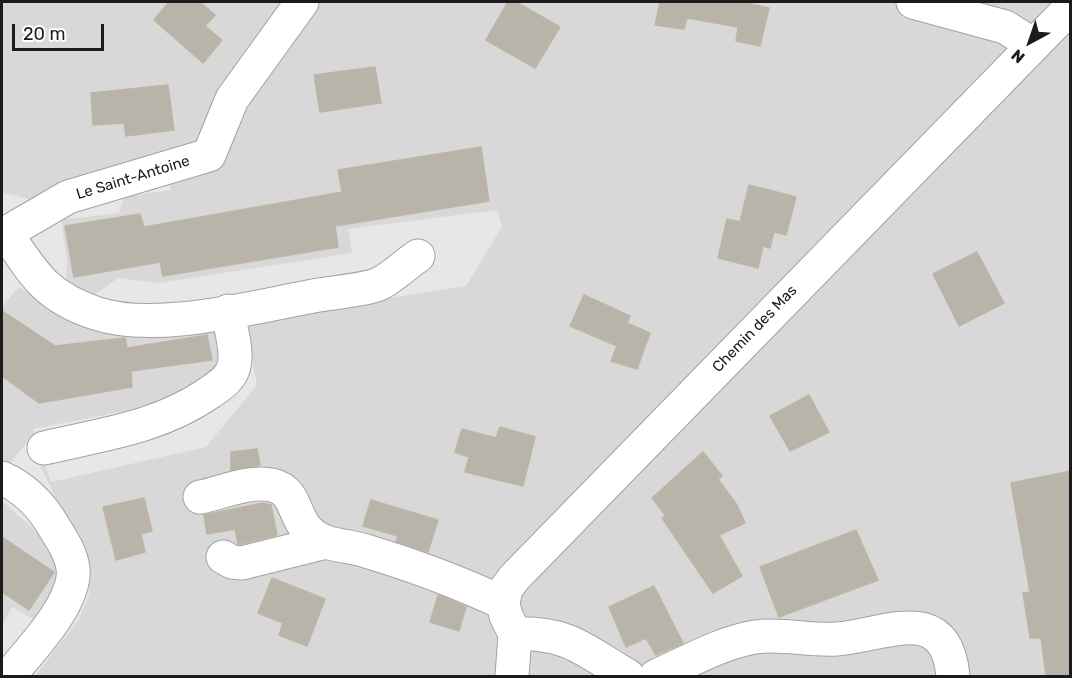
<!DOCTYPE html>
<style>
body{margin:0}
#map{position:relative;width:1072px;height:678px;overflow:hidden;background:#edebe0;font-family:Rubik,sans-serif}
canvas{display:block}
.frame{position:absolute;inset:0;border:3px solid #1b1b1b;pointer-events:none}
.north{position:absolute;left:1000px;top:12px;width:60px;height:60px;-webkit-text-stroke:4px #fff;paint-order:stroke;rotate:220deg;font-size:16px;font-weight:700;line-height:24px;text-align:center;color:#1b1b1b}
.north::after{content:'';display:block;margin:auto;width:21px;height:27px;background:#1b1b1b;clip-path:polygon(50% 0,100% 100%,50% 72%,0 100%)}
.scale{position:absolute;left:12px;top:24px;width:92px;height:27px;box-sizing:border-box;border:3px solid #1b1b1b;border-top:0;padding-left:8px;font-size:18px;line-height:21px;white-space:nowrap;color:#1b1b1b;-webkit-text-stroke:4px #fff;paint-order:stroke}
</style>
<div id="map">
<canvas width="1072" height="678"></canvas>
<div class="frame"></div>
<div class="north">N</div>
<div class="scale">20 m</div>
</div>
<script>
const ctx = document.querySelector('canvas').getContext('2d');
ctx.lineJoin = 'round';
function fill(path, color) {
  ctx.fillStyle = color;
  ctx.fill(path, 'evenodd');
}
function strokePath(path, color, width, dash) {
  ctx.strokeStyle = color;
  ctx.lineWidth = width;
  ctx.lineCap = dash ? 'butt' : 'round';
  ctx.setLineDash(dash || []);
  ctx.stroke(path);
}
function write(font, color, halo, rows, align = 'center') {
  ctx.font = font + ' Rubik,sans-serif';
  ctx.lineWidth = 4.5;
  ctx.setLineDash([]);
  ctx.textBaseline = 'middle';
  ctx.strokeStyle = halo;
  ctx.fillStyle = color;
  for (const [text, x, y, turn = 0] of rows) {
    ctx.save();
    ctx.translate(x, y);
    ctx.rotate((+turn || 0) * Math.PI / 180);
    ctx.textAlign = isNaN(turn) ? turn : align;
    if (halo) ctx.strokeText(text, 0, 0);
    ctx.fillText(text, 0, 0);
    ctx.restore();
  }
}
fill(new Path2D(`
 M2 2H1070V676H2Z`), '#d9d8d8');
fill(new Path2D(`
 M167 161 171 190 124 197 119 213 61 220 67 260 66 280 93 296 118 278 159 283 352 253 348 229 497 210 502 227 466 286 143 338 83 325 19 287 2 306V262L48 196Z
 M5 193 36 201 2 238V196Z
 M247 332 257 385 206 447 51 482 33 429 155 405 219 371 217 337Z
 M28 441 90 567 89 595 79 619 35 676H2V625L12 607 40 623 58 600V566L36 531 2 501V473Z`), '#e7e7e7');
const building = new Path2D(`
 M169 2H200L215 15 205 26 222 40 203 63 154 20Z
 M508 2H516L560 27 535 68 486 40Z
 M660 2H742L769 8 760 46 736 41 738 27 687 18 684 29 655 25Z
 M375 67 381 103 320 112 314 75Z
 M168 85 174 130 126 136 124 123 93 125 91 93Z
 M481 147 489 201 335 226 338 247 163 276 160 262 74 277 65 226 140 214 144 227 342 192 338 170Z
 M749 185 796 197 786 235 774 232 770 248 763 246 758 268 718 258 727 219 740 222Z
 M977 252 1004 303 959 326 933 274Z
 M584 295 630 316 627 323 650 333 637 369 611 361 617 346 570 326Z
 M2 311 55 346 125 338 127 348 207 335 212 360 131 371 132 387 39 403 2 376Z
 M809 395 829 432 790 451 770 416Z
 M500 427 535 437 523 486 465 472 469 457 455 452 462 429 496 438Z
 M257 449 260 465 231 470V452Z
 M703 452 722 476 718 479 737 505 745 523 719 535 742 576 713 593 662 518 666 516 652 498Z
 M1071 471V676H1046L1041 638H1030L1023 593 1030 592 1011 483Z
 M144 498 152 531 141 534 145 552 116 560 103 507Z
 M371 500 438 520 428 552 396 541 398 536 363 526Z
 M263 503 271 505 277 535 241 544H238L235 529 207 534 204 515Z
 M856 530 878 580 779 617 760 567Z
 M2 537 54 572 29 610 2 592Z
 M272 578 325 599 307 646 279 635 283 623 258 613Z
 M654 586 683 643 656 655 646 638 626 647 609 607Z
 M438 595 466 607 459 631 430 622Z`);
fill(building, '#b9b4aa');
strokePath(building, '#beb5a3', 1.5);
const minor = new Path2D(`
 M302 2 232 99 209 155 68 197 6 233C34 274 45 296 95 313 156 334 256 306 319 295 336 292 367 290 381 283 394 276 406 264 418 256
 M913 2 1005 27 1032 44
 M44 448C103 434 158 428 209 393 219 386 231 379 234 366 238 351 230 327 228 311
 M2 478C24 488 42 506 54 527 62 540 71 553 73 568 77 603 29 651 9 676
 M200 497C221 493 250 480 272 485 303 492 288 528 326 542 338 546 353 547 366 551 412 565 459 582 503 603
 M223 557 232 562 242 563 326 542
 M515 634C569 632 585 651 628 676
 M512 676 515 634 506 616 503 603 506 589 514 578 1070 8
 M656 676C688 662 720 643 755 637 782 633 810 641 837 639 885 635 946 601 953 676`);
strokePath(minor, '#a2a2a2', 35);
strokePath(minor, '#fff', 33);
write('15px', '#1b1b1b', '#fff', [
 ["Le Saint-Antoine",133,178,-17],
 ["Chemin des Mas",755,329,-46]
]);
</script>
